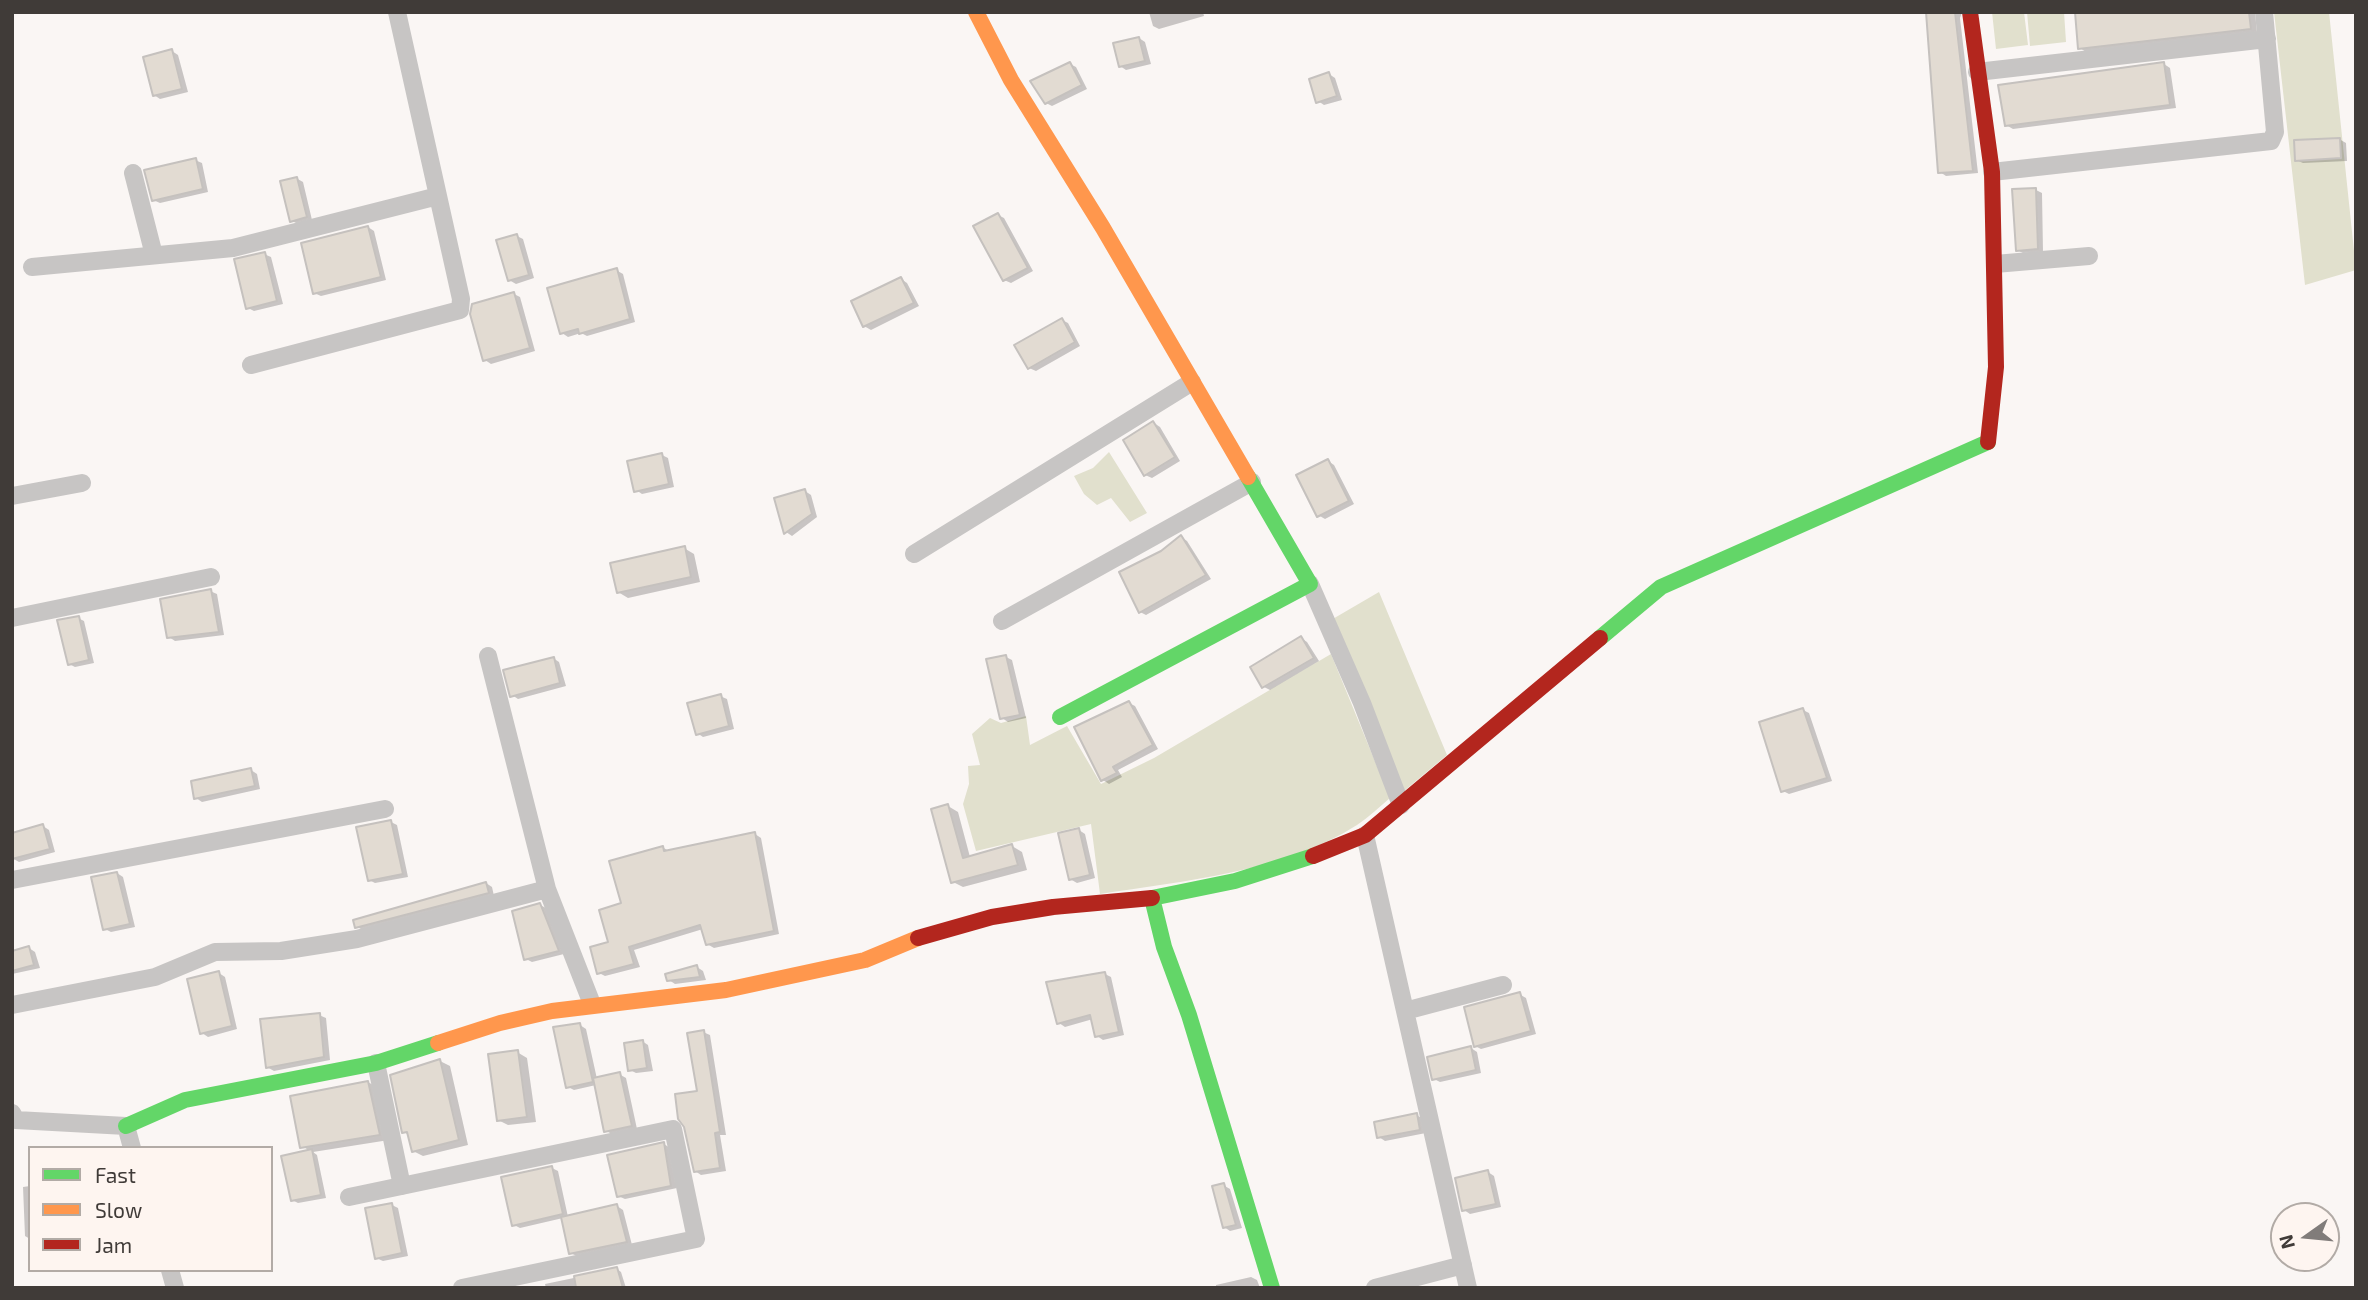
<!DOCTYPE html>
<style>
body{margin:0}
#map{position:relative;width:2368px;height:1300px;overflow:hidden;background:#faf6f4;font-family:"Exo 2",sans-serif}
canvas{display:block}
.frame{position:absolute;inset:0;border:14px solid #403b38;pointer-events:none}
.legend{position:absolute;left:28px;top:1146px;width:245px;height:126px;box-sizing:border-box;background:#fef5f0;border:2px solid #b2aba6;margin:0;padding:9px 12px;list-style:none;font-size:21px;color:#403b38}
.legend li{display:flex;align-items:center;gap:14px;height:35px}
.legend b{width:35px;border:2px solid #b2aba6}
.north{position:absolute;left:2270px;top:1202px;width:70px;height:70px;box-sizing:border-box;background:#fef5f0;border:2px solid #b2aba6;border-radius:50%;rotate:255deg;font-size:19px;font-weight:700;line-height:28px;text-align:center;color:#403b38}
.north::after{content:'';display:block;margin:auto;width:24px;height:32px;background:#817c7a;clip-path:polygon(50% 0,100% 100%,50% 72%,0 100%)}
</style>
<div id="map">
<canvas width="2368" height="1300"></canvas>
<div class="frame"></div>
<ul class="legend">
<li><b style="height:9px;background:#63d668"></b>Fast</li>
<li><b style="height:9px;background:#ff974d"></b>Slow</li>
<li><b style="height:9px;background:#b3261e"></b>Jam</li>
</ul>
<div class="north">N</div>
</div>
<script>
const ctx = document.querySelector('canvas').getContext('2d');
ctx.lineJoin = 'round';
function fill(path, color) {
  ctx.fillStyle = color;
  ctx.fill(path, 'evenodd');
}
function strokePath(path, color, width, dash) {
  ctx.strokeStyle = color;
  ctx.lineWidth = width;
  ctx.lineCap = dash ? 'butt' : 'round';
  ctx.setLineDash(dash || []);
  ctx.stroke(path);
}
fill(new Path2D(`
 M1992 12H2024L2028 45 1996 49Z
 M2027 12H2064L2066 42 2030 46Z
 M2274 12H2329L2356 270 2305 285Z
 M1109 452 1147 513 1130 522 1111 498 1097 505 1084 494 1074 476 1093 468Z
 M1379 592 1447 755 1404 791 1331 620Z
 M1331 654 1390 798C1379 807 1369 817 1357 825 1283 872 1184 881 1100 894L1091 824 976 851 963 804 969 784 968 766 980 765 972 734 990 718 1001 723 1026 716 1030 745 1067 726 1101 784 1154 758Z`), '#e1e0cd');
fill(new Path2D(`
 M1149 12H1203L1204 16 1159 29 1153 26Z
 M1928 12H1962L1960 18 1978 173 1946 176 1940 172Z
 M2077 12H2255L2257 32 2086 52 2080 48Z
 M1139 38 1145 42 1151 64 1126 70 1120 66Z
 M172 51 178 55 188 92 160 99 154 95Z
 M1070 64 1076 67 1087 89 1052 106 1046 103Z
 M2164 64 2170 68 2176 108 2013 129 2006 125Z
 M1329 74 1335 78 1342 100 1324 105 1318 101Z
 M2339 139 2346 143 2347 161 2303 163 2296 160Z
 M195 160 202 163 208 192 160 203 153 200Z
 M296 178 303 182 312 220 298 224 292 221Z
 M2036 190 2042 193 2043 252 2023 253 2017 250Z
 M998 215 1004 218 1033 271 1011 283 1004 280Z
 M368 227 374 231 386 280 321 296 314 293Z
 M517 236 523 239 534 278 516 284 509 280Z
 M264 254 271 257 283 304 254 311 248 308Z
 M616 270 623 274 635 322 587 336 581 333 568 337 562 333Z
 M901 279 907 283 919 306 871 330 864 326Z
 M514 294 520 297 535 351 491 364 485 360Z
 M1062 320 1068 323 1080 346 1036 371 1029 368Z
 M1154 423 1160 427 1180 461 1152 478 1145 475Z
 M662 455 668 458 674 487 642 494 636 490Z
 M1328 461 1334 465 1354 504 1325 519 1318 515Z
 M805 491 811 495 817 517 792 536 786 532Z
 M1181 537 1187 541 1211 579 1146 615 1140 612 1162 552Z
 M684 548 694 554 700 582 628 598 618 592Z
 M210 591 217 594 224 635 175 641 169 637Z
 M78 618 84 621 94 663 75 667 69 664Z
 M1301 638 1307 642 1319 661 1270 690 1264 687Z
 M1006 657 1012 660 1026 718 1008 722 1002 718Z
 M553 658 559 662 566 686 518 699 512 695Z
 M720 696 727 699 734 729 703 737 697 733Z
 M1129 703 1135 706 1158 749 1118 770 1122 777 1109 784 1103 780Z
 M1803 710 1809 713 1832 781 1789 794 1783 791Z
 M251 770 257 774 260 789 202 802 196 798Z
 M948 806 958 812 970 857 1012 846 1022 852 1027 870 963 887 953 882Z
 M391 822 397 825 408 877 375 883 369 880Z
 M43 826 49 830 55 852 19 862 12 858Z
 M1079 830 1085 834 1095 878 1077 883 1070 879Z
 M755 834 761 838 779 934 714 948 707 944 703 929 634 950 640 967 605 976 599 973 623 905 662 847 669 851Z
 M117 873 123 877 135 927 111 932 105 929Z
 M486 883 492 887 494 896 363 930 357 927Z
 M540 905 546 908 564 954 532 962 526 959Z
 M29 948 35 952 40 968 12 974V953Z
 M697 967 703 971 706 980 675 984 669 980Z
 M219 973 225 977 237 1029 208 1037 202 1033Z
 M1105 974 1111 977 1124 1035 1103 1040 1097 1036 1093 1019 1065 1027 1059 1023 1048 983Z
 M1519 994 1526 998 1536 1034 1481 1049 1475 1046Z
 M319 1015 326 1018 330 1060 274 1071 267 1067Z
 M580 1025 586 1029 597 1079 619 1074 626 1078 637 1129 612 1134 606 1131 596 1085 574 1090 568 1087Z
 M703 1032 710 1035 726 1135H720L726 1171 701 1175 695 1171Z
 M642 1041 648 1045 653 1071 636 1073 630 1070Z
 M1471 1048 1477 1052 1481 1073 1440 1082 1434 1079Z
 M517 1052 527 1058 536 1122 508 1125 498 1120Z
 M440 1061 450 1066 468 1145 423 1156 413 1151 409 1135 404 1132Z
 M368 1082 378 1088 389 1140 313 1152 317 1155 326 1198 298 1203 292 1200 310 1151 302 1146Z
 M1416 1115 1422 1118 1426 1133 1385 1141 1379 1137Z
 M664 1144 670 1148 677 1188 625 1199 618 1196Z
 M552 1168 558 1171 568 1217 617 1206 623 1210 632 1245 577 1256 570 1253 563 1218 520 1228 514 1225Z
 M1488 1172 1494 1176 1501 1207 1470 1214 1464 1210Z
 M1223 1185 1230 1189 1242 1228 1230 1231 1224 1227Z
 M30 1186V1239L25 1236 23 1187Z
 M392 1205 398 1208 408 1256 383 1261 376 1258Z
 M617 1269 621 1272 626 1288H546L545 1284Z
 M1251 1277 1257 1280 1260 1288H1216V1285Z`), '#0003');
const building = new Path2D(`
 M1926 12H1955L1973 171 1938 173Z
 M2075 12H2249L2251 29 2078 49Z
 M1139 37 1145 61 1119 67 1113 43Z
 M172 49 182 89 153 96 143 57Z
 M1070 62 1082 85 1045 104 1030 81Z
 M2164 62 2170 105 2005 126 1998 85Z
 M1329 72 1337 96 1316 103 1309 79Z
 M2340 138 2341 158 2295 161 2294 140Z
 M196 158 203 189 152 201 144 170Z
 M297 177 307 217 290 222 280 181Z
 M2036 188 2038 249 2016 251 2012 189Z
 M998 213 1028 268 1003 281 973 226Z
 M368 226 381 277 313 294 301 243Z
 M517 234 529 275 508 281 496 240Z
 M265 252 277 301 246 309 234 259Z
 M617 268 630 319 579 334 578 329 560 334 547 288Z
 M901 277 914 303 863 327 851 301Z
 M514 292 530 348 483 361 470 314 472 304Z
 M1062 318 1075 342 1028 369 1014 345Z
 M1153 421 1175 457 1144 476 1123 440Z
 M662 453 669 484 634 492 627 461Z
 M1328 459 1349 501 1317 517 1296 475Z
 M805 489 812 514 784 534 774 498Z
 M1181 535 1206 575 1139 613 1119 572 1161 551Z
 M685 546 691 577 617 593 610 563Z
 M211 589 219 632 167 638 160 599Z
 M79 616 89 660 68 665 57 620Z
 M1301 636 1314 658 1262 688 1250 667Z
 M1006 655 1020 715 1000 719 986 659Z
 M554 657 560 683 510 697 503 670Z
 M721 694 729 726 696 735 687 703Z
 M1129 701 1153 745 1113 767 1117 773 1101 781 1074 727Z
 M1803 708 1827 778 1781 792 1759 722Z
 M251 768 255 786 194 799 191 781Z
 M948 804 963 858 1012 844 1018 865 951 883 931 809Z
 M391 820 403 874 368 881 356 827Z
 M43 824 50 849 12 859V833Z
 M1079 828 1090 875 1069 880 1058 833Z
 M755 832 774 931 706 945 700 925 629 947 634 964 597 974 590 947 608 942 599 910 621 903 609 861 663 846 664 851Z
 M117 872 130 924 103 930 91 877Z
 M486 882 489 893 355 928 353 920Z
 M540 903 559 951 524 960 512 911Z
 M29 946 34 965 12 971V951Z
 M697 965 700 977 667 981 665 974Z
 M219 971 232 1026 200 1034 187 979Z
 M1105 972 1119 1032 1095 1037 1090 1015 1057 1024 1046 982Z
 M1520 992 1531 1031 1474 1047 1464 1007Z
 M320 1013 324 1057 266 1068 260 1019Z
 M580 1023 593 1082 566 1088 553 1027Z
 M704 1030 720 1132 715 1133 720 1168 694 1172 684 1127 678 1119 675 1094 697 1091 687 1033Z
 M643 1040 647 1068 628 1071 624 1043Z
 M1471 1046 1476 1070 1432 1080 1427 1057Z
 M518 1050 527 1117 497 1121 488 1054Z
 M440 1059 459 1140 412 1152 407 1132 402 1133 390 1075Z
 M620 1072 632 1126 604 1132 593 1078Z
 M368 1081 380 1135 300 1148 290 1096Z
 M1417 1113 1420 1130 1377 1138 1374 1122Z
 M664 1142 671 1186 617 1197 607 1155Z
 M312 1149 321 1195 291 1201 281 1156Z
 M552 1166 563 1214 512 1226 501 1177Z
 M1488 1170 1496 1204 1462 1211 1455 1178Z
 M1224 1183 1236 1225 1223 1228 1212 1186Z
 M392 1203 402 1253 375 1259 365 1208Z
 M617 1204 627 1242 569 1254 561 1217Z
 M617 1267 623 1288H576L574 1276Z`);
fill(building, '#e2dbd2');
strokePath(building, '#c5c1be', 2);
strokePath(new Path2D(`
 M1977 72 2267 39
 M1992 172 2271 141 2275 132 2264 12
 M133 173 154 255
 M1995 264 2089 256
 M32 267 233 248 438 196
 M251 365 460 310 461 299 397 12
 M12 496 82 483
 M914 554 1192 382
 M1310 584 1362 703 1401 805
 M12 618 211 577
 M1002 621 1252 482
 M488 656 547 889
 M1365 835 1468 1288
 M12 880 385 809
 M12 1005 155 977 215 952 281 951 357 939 547 889 592 1004
 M1405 1011 1503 985
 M376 1063 402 1186
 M12 1113 16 1120 126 1126 132 1148
 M349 1197 673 1129 696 1239 462 1288
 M170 1270 175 1288
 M1375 1288 1463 1265`), '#c7c5c4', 18);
strokePath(new Path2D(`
 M1600 638 1661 587 1988 442
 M1060 717 1310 584 1248 477
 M126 1126 185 1100 376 1063 438 1043
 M1272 1288 1189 1015 1164 947 1152 898 1235 881 1313 856`), '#63d668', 16);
strokePath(new Path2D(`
 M976 12 1011 80 1103 228 1248 477
 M438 1043 500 1023 552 1011 726 990 865 960 918 938`), '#ff974d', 16);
strokePath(new Path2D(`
 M1970 12 1992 172 1996 367 1988 442
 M1313 856 1365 835 1600 638
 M918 938 992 917 1053 907 1152 898`), '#b3261e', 16);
</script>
